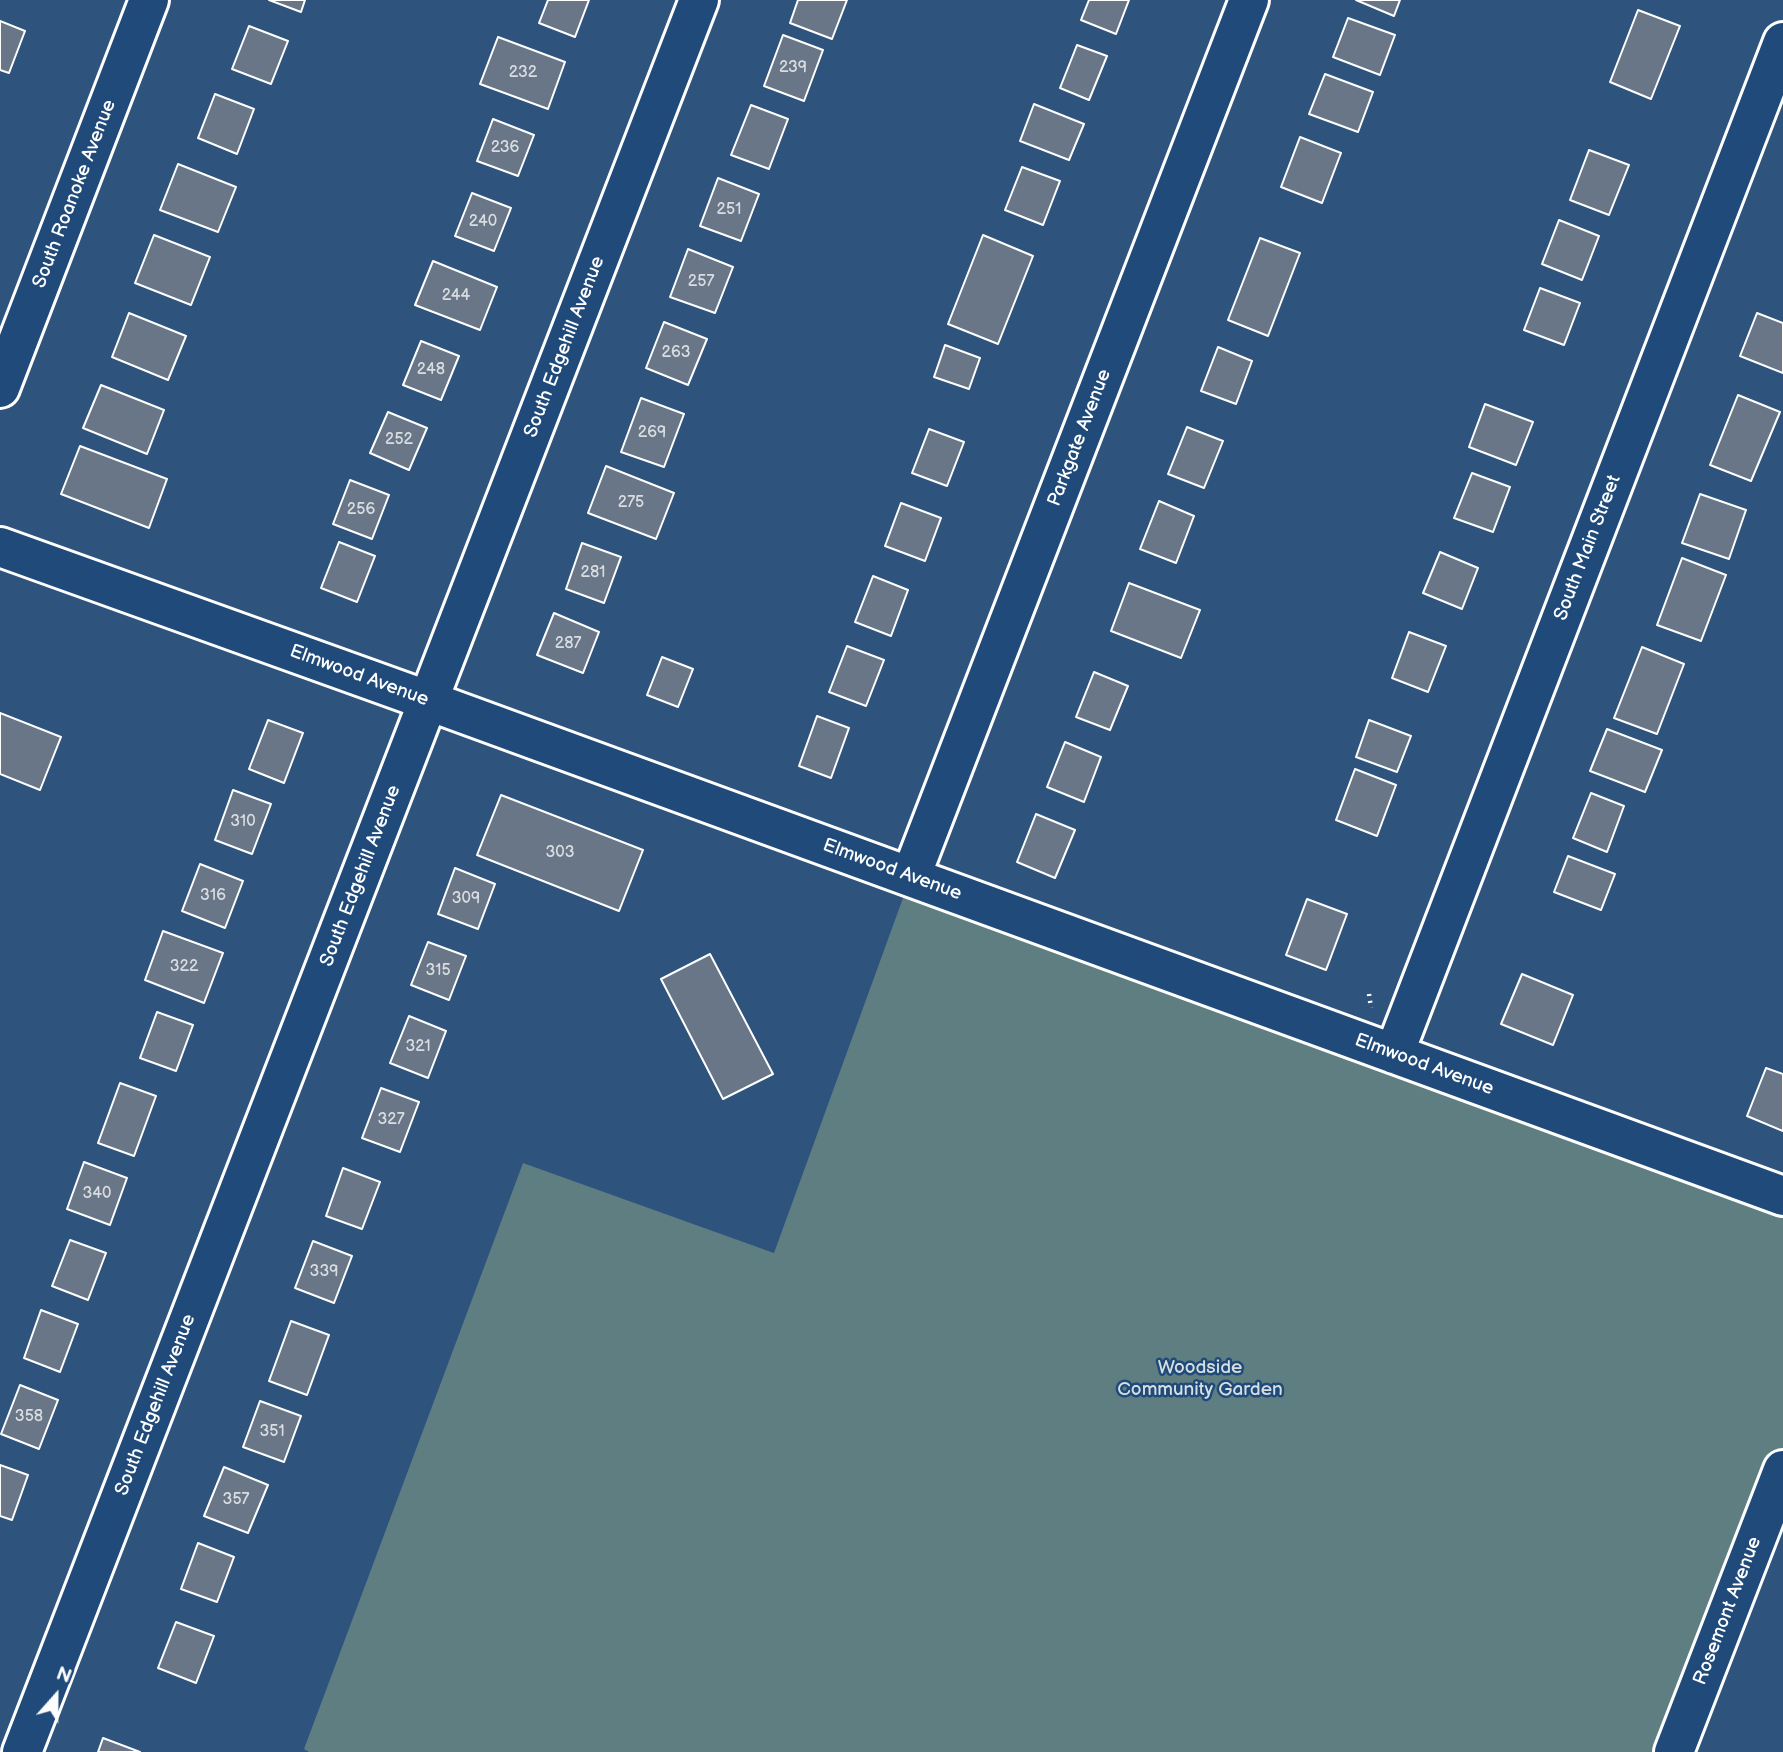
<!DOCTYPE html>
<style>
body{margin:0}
#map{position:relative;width:1783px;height:1752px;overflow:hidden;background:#2e537d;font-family:"Balsamiq Sans",sans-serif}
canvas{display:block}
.north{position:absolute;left:21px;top:1661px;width:70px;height:70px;-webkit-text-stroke:5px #1f4a7a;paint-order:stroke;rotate:21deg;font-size:19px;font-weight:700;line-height:28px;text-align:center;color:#fff}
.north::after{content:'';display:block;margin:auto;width:24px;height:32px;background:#fff;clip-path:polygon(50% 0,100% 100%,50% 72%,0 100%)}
</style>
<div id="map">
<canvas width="1783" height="1752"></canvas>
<div class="north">N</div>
</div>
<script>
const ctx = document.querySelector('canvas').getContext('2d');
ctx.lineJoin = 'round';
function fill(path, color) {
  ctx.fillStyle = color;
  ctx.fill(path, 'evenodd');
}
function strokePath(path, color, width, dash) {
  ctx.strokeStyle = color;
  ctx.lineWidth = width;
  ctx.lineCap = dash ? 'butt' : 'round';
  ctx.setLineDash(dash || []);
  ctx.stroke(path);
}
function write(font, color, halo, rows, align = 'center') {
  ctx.font = font + ' "Balsamiq Sans",sans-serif';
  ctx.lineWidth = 5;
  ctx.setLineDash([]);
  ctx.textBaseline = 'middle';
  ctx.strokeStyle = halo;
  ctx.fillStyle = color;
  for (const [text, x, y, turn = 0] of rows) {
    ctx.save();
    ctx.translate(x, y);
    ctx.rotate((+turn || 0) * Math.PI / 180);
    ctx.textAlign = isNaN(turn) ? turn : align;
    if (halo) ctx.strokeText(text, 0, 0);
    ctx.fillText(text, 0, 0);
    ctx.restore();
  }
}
fill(new Path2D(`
 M911 876 1783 1196V1470L1674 1752H309L304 1749 523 1163 774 1253Z`), '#5e7e82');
const building = new Path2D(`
 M269 0H305L301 12Z
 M548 0H589L575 37 539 23Z
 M798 0H847L832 39 790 23Z
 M1089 0H1129L1116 34 1081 20Z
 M1356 0H1400L1394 16Z
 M1638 10 1680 26 1651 99 1610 82Z
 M1348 18 1395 35 1380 75 1333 57Z
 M0 21 25 31 9 73 0 70Z
 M249 26 288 41 271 84 232 69Z
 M783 35 823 50 804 101 764 86Z
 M498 37 565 62 548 109 480 84Z
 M1077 45 1107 56 1089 100 1060 88Z
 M1325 74 1373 92 1358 132 1309 114Z
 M215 94 254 109 237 154 198 138Z
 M1034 104 1084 124 1069 160 1020 141Z
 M751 105 788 119 769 169 731 155Z
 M493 119 534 135 518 176 477 161Z
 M1300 137 1341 153 1322 203 1281 187Z
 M1589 150 1629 165 1609 215 1570 200Z
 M178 164 236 187 218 232 160 210Z
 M1022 167 1060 181 1043 225 1005 210Z
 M718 178 759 194 741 241 700 226Z
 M472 193 511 208 494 251 455 236Z
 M1559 220 1599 236 1582 280 1542 264Z
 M154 235 210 257 191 305 135 283Z
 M983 235 1033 256 998 344 948 324Z
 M1260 238 1300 253 1268 336 1228 320Z
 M688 249 733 267 715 313 670 297Z
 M433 261 497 287 480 330 415 305Z
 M1540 288 1580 303 1564 345 1524 330Z
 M129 313 186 336 168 380 112 357Z
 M1757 313 1783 323V373L1740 356Z
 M664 322 707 339 688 385 646 368Z
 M421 341 459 356 441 400 403 385Z
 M945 345 980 358 969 389 934 377Z
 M1218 347 1252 361 1236 404 1201 391Z
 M101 385 164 410 147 454 83 428Z
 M1738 395 1780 412 1751 481 1710 465Z
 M641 398 684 414 664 467 621 452Z
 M1485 404 1533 422 1516 465 1469 447Z
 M388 412 427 428 409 470 370 453Z
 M1187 427 1223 441 1204 488 1168 474Z
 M929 429 964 442 947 486 912 473Z
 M80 446 167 479 149 528 61 494Z
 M606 466 674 493 656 539 588 513Z
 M1472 473 1510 487 1493 532 1454 518Z
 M350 480 389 495 372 539 333 524Z
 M1700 494 1746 510 1729 559 1682 543Z
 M1159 501 1194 516 1176 563 1140 549Z
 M901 503 941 518 925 561 885 546Z
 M339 542 375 556 357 602 321 588Z
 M582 543 621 557 604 603 566 589Z
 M1440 552 1478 568 1462 609 1423 593Z
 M1682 558 1726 575 1701 641 1657 625Z
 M873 576 908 590 891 636 855 622Z
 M1129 583 1200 610 1181 658 1111 631Z
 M554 613 599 632 583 673 537 655Z
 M1409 632 1446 646 1428 692 1392 678Z
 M847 646 884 660 866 706 829 692Z
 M1642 647 1684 664 1657 734 1614 718Z
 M662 657 693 669 678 707 647 695Z
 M1094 672 1128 686 1110 730 1076 717Z
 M0 713 61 737 40 790 0 774Z
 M817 716 849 728 831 778 799 766Z
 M268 720 303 733 284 783 249 769Z
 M1369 720 1411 736 1397 772 1356 757Z
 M1607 729 1662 750 1645 792 1590 771Z
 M1065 742 1101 757 1084 802 1047 787Z
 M1355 769 1396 785 1377 836 1336 820Z
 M233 790 271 804 252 854 215 840Z
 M1591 793 1624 806 1607 852 1573 838Z
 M501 795 643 850 619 911 477 855Z
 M1036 814 1075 830 1055 878 1017 862Z
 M1568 856 1615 874 1601 910 1554 892Z
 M200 864 243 881 225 928 182 911Z
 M455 868 495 884 478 929 438 914Z
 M1307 899 1347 914 1326 970 1286 955Z
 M163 931 223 953 204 1003 145 980Z
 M428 942 466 956 449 1000 411 985Z
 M710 954 773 1074 723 1099 661 979Z
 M1522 974 1573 995 1553 1045 1501 1024Z
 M157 1012 193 1025 176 1071 140 1058Z
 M409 1016 446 1031 428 1078 390 1063Z
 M1766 1068 1783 1074V1131L1747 1116Z
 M120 1083 156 1096 134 1156 98 1143Z
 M381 1088 419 1102 400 1152 362 1138Z
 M84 1162 127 1178 110 1225 67 1209Z
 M343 1168 380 1182 362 1229 326 1216Z
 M70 1240 106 1253 88 1300 52 1286Z
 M313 1241 352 1256 334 1303 295 1288Z
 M41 1310 78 1324 60 1372 24 1358Z
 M291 1321 329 1335 307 1395 269 1381Z
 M20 1385 58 1400 39 1449 1 1434Z
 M260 1401 301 1416 284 1462 243 1447Z
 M0 1465 28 1475 12 1520 0 1516Z
 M224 1467 268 1485 248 1533 204 1516Z
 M198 1543 234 1557 217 1602 181 1589Z
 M176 1622 214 1636 196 1683 158 1668Z
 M103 1738 140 1752H98Z`);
fill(building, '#687687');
strokePath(building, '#fff', 2);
const minor = new Path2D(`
 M0 388 149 0
 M0 547 429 701 1783 1196
 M911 876 1249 0
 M1394 1054 1783 42
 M22 1752 699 0
 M1674 1752 1783 1470`);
strokePath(minor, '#fff', 44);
strokePath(new Path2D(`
 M1369 994 1371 1008`), '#fff', 4.5, [2, 5]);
strokePath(minor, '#1f4a7a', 38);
write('16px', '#d9dde1', null, [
 ["239",793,68],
 ["232",523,73],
 ["236",505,148],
 ["251",729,210],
 ["240",483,222],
 ["257",701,282],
 ["244",456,296],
 ["263",676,353],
 ["248",431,370],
 ["269",652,433],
 ["252",399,440],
 ["275",631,503],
 ["256",361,510],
 ["281",593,573],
 ["287",568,644],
 ["310",243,822],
 ["303",560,853],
 ["316",213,896],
 ["309",466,899],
 ["322",184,967],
 ["315",438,971],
 ["321",418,1047],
 ["327",391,1120],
 ["340",97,1194],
 ["339",324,1272],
 ["358",29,1417],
 ["351",272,1432],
 ["357",236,1500]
]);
write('19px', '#fff', '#1f4a7a', [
 ["South Roanoke Avenue",75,194,-69],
 ["South Edgehill Avenue",565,347,-69],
 ["Parkgate Avenue",1080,438,-69],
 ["South Main Street",1588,548,-69],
 ["Elmwood Avenue",359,676,20],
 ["Elmwood Avenue",892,870,20],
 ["South Edgehill Avenue",361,876,-69],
 ["Elmwood Avenue",1424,1065,20],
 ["South Edgehill Avenue",156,1405,-69],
 ["Rosemont Avenue",1728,1611,-69]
]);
write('19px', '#d7dfe0', '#1f4a7a', [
 ["Woodside",1200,1368],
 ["Community Garden",1200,1390]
]);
</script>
